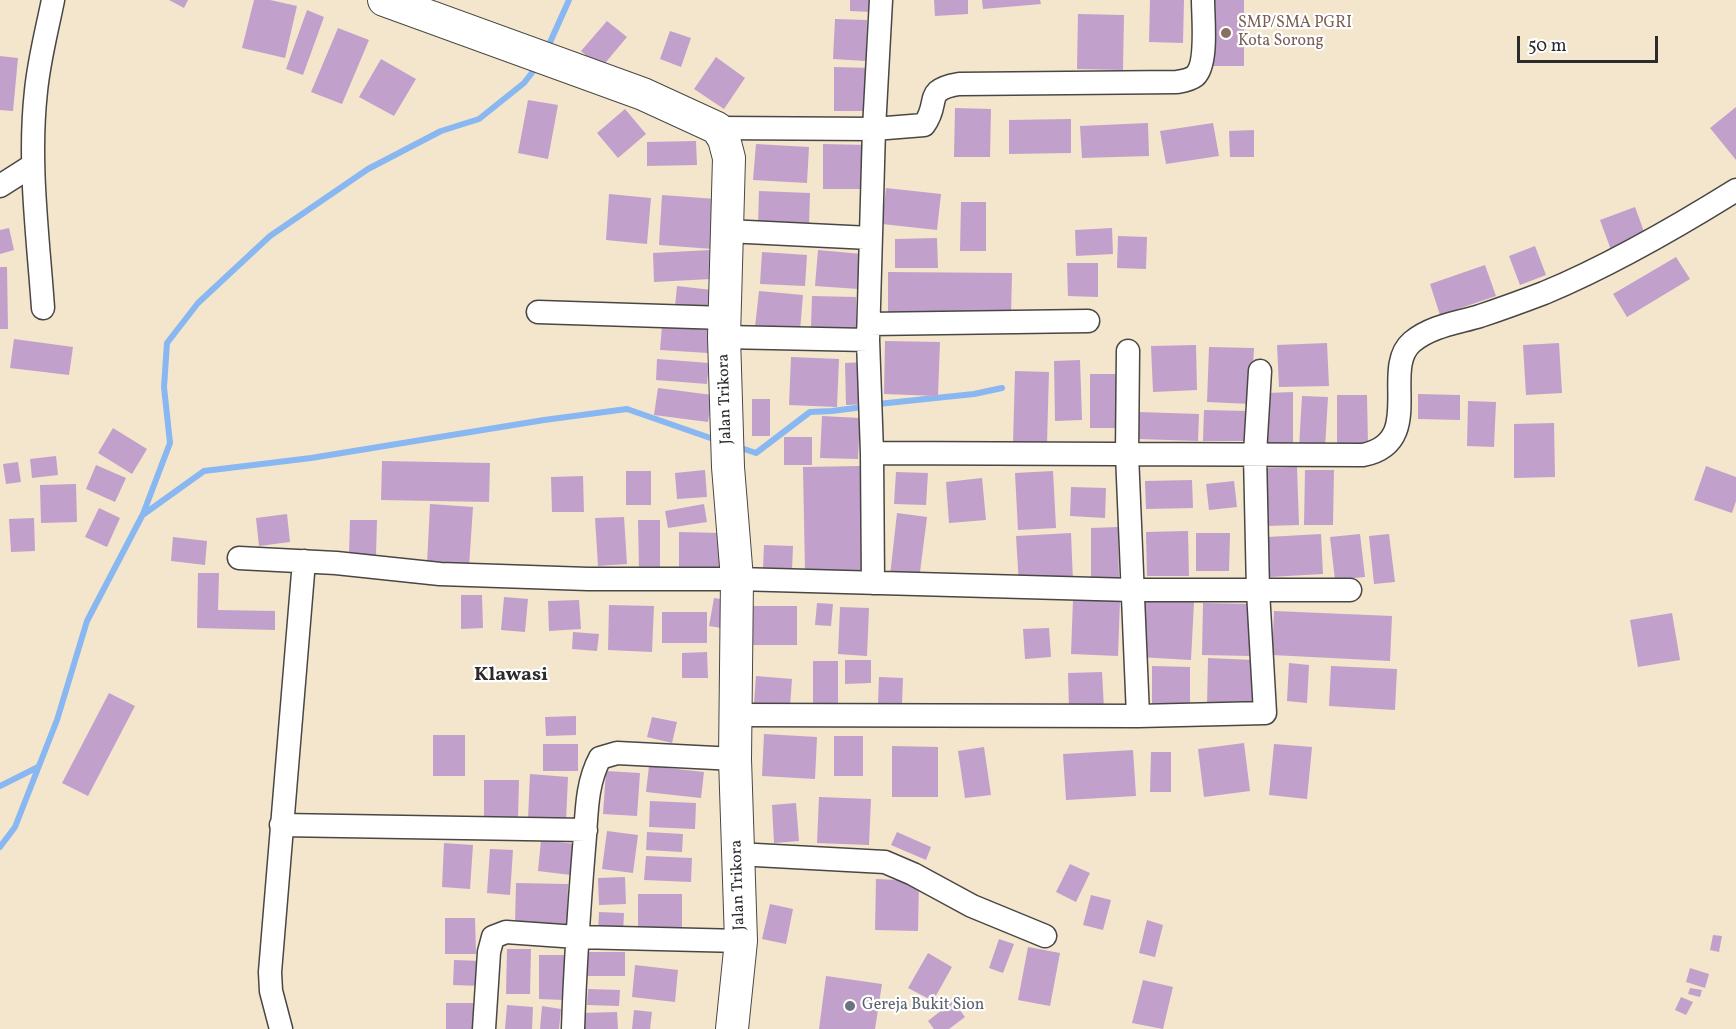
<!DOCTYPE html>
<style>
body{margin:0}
#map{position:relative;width:1736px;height:1029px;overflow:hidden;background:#f4e5cd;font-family:Vollkorn,serif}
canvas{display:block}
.scale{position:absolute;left:1517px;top:36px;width:141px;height:27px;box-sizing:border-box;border:3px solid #2b2b2b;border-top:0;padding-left:8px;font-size:18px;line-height:21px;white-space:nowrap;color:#2b2b2b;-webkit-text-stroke:4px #fff;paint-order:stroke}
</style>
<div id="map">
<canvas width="1736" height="1029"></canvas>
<div class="scale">50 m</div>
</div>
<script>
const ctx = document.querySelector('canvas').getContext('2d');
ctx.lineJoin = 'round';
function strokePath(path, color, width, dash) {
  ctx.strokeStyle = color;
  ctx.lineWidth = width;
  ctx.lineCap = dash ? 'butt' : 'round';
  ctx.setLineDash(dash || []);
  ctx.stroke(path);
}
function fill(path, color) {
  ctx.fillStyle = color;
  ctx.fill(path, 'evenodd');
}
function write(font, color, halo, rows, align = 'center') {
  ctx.font = font + ' Vollkorn,serif';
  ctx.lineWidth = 4.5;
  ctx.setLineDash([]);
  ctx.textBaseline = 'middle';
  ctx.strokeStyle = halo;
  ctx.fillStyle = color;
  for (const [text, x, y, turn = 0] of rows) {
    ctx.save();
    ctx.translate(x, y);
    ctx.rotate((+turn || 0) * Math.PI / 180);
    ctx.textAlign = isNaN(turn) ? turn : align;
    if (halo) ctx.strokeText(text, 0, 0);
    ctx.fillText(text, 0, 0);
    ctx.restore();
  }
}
strokePath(new Path2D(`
 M547 49 569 0
 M878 404 974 394 1002 388
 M738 447 756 453 810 412 832 411 863 407
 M144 514 204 471 311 458 544 420 627 409 719 441
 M0 786 38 767
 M0 847 15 827 57 720 87 621 143 514 170 443 164 387 167 343 198 303 270 236 368 169 441 131 479 119 524 83 538 65`), '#88b7f2', 6);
fill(new Path2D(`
 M169 0H188L184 8Z
 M254 0H270L297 6 285 58 242 48Z
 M850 0H871V12L850 11Z
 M934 0H968V14L935 16Z
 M982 0H1040L1041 4 983 9Z
 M1150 0H1184L1183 43 1149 42Z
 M1209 0H1244V66H1208Z
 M307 10 324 17 303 75 286 69Z
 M1078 14 1124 15 1123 70 1077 69Z
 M835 19 867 20 866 61 833 59Z
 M607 21 627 37 601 68 581 51Z
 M338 28 369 40 342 104 311 92Z
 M670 31 691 38 681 67 660 59Z
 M0 56 18 58 13 111 0 110Z
 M716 57 745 78 724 109 694 89Z
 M381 59 416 79 394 116 359 97Z
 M834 67 871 68V111H834Z
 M528 100 558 105 548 159 518 153Z
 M1736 107V160L1710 128Z
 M955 108 991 109 990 157H954Z
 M625 109 646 134 618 158 597 133Z
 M1071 119V153L1009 154V120Z
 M1148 123 1149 156 1082 158 1080 126Z
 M1213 123 1219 156 1166 164 1160 131Z
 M1254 130V157H1230L1229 131Z
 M696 141 697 165 647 166V142Z
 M756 144 809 147 807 183 753 180Z
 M823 144 869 145V189H823Z
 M886 188 941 194 937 230 882 224Z
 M759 191 810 193 809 226 758 225Z
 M609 194 651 198 647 244 606 240Z
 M662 195 716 199 713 249 659 245Z
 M961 202H986V251H960Z
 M1635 207 1646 237 1611 250 1600 220Z
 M9 228 14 250 0 254V230Z
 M1112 228 1113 254 1076 256 1075 230Z
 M1118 236 1147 237 1146 269 1117 268Z
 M937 238 938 268H895V239Z
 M1535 246 1546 275 1520 285 1509 256Z
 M710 250 711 279 654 282 653 253Z
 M818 250 862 254 859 289 815 286Z
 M762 252 807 255 805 286 760 284Z
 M1676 257 1690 279 1627 317 1613 294Z
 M1067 263H1098V297L1068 296Z
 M1485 265 1496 296 1440 315 1430 284Z
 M0 267H7L8 329H0Z
 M888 272 1012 273 1011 316 888 315Z
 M677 286 712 290 709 310 675 306Z
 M759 291 803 295 800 331 755 327Z
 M812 296 856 297V328L811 327Z
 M662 326 710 330 708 353 660 350Z
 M14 339 73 347 69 375 10 368Z
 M885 341 940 342 938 396 884 394Z
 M1327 343 1329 386 1279 387 1277 345Z
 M1559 343 1562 393 1526 395 1523 345Z
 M1196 345 1197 390 1153 392 1151 346Z
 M1209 347 1254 348 1251 404 1207 402Z
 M791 357 839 359 837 407 789 405Z
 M657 359 709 363 707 384 656 380Z
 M1080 360 1082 420 1055 421 1054 361Z
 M868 362 869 404 846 405 845 363Z
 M1015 371 1049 372 1047 444H1013Z
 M1090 374H1116L1117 428H1090Z
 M658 388 712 395 708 422 654 415Z
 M1293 392V444H1267V393Z
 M1418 394 1460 395V420L1418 419Z
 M1337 395H1367L1368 445H1337Z
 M1302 396 1328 397 1325 449 1299 448Z
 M752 399H770V436H752Z
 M1468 401 1496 402 1494 447 1467 446Z
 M1204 410 1249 411 1248 441H1203Z
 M1139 412 1199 414 1198 441 1139 439Z
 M822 416 860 418 858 459 820 458Z
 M1554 423 1555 477 1514 478V424Z
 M113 428 147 449 132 474 98 453Z
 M784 437H812V465H784Z
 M56 456 58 475 32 478 30 459Z
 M382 461 490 463 489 502 381 500Z
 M18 462 21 482 6 484 3 464Z
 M96 465 126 478 115 502 86 489Z
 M861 466 863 572 805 573 803 467Z
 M1706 466 1736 477V501L1732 513 1694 500Z
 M1297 467 1299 525 1266 526 1264 468Z
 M705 470 707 497 677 499 675 473Z
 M1305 470H1334L1333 525H1304Z
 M626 471H651V505H626Z
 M1053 471 1056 528 1018 530 1015 473Z
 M896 472 928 473 926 505 894 504Z
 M583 476 584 512H552L551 477Z
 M982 478 986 520 949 523 946 482Z
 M1192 480 1193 508 1146 509 1145 481Z
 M1234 481 1237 507 1209 510 1206 484Z
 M76 484 77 522 41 523 40 485Z
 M1071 487 1106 488 1105 518 1070 516Z
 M430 504 473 507 469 567 427 564Z
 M704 504 707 522 668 528 665 511Z
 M99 508 120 518 107 547 85 537Z
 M897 513 927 517 919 580 890 576Z
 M287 514 290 542 259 546 256 518Z
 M624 517 627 564 598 566 595 518Z
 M34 518 35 551 11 552 9 519Z
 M350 520H377L376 555 349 554Z
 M638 520H660V570H639Z
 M1118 527 1119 580 1091 581V528Z
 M1188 531 1189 576H1147L1146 532Z
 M679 532 722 533V571L679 570Z
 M1071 533 1073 581 1019 585 1016 536Z
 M1196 533H1230L1229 571H1196Z
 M1321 534 1323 574 1270 577 1267 537Z
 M1360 534 1365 577 1335 580 1330 537Z
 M1389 534 1395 582 1374 584 1369 536Z
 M173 537 207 541 205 565 171 561Z
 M764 545 793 546 792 570 763 569Z
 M198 573H219L218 610 275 611V630L197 628Z
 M461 595H482L483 628 461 629Z
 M504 597 528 599 525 632 501 630Z
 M714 598 732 601 728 629 709 626Z
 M1073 599 1120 601 1118 656 1071 654Z
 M1141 599 1194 602 1191 660 1138 657Z
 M579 600 581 629 549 631 548 601Z
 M817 603 833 604 831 626 815 625Z
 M1203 603 1252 604 1251 656 1202 655Z
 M609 605 654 606 652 652 608 650Z
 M753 606H797V645H753Z
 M840 607 869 608 867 656 838 654Z
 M1274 611 1392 616 1390 661 1272 655Z
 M662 612H707V643H662Z
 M1672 613 1680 660 1638 667 1630 620Z
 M1049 628 1051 657 1025 659 1023 629Z
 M573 632 599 634 597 651 572 649Z
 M707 652 708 678H682V653Z
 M1208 658 1253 660 1252 708 1207 707Z
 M845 660H871V683L845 684Z
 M813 661H838V704H813Z
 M1289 663 1309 665 1307 703 1287 701Z
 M1152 666 1190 667V708H1152Z
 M1331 666 1397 669 1395 710 1329 706Z
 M1102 672 1104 709H1069L1068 673Z
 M756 676 792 679 790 707 754 704Z
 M879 677 903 678 902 704 878 703Z
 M109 693 135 706 88 796 62 783Z
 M576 716V735L546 736 545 717Z
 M652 717 677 722 672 743 647 737Z
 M764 734 817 737 815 779 762 776Z
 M433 735H465V776H433Z
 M834 736H863V776H834Z
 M1244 743 1250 791 1204 797 1198 749Z
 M543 744H578V771H543Z
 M1274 744 1312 747 1307 799 1269 795Z
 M892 746 938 747V797H892Z
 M984 747 991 795 965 798 958 751Z
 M1133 750 1136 796 1066 800 1063 754Z
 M1151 752H1171V792H1150Z
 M649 766 704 772 701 798 646 792Z
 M606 771 640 773 637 816 603 814Z
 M530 774 568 777 566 821 528 819Z
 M484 780H519L518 819 484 818Z
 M819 797 871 799 869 845 817 843Z
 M650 801 696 803 695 829 649 827Z
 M796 803 799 841 774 843 772 805Z
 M607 831 638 835 633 873 602 869Z
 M647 832 683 834 682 852 646 850Z
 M897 832 931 847 926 860 891 845Z
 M541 840 575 844 571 875 538 871Z
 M444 843 473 845 470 889 442 887Z
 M490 849 513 850 510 895 487 893Z
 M646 856 692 858 691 882 644 880Z
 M1070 864 1090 873 1076 902 1056 892Z
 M625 877 626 904 599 905 598 878Z
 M876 879 919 881 918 931 875 930Z
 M516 883 568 884 567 924 515 923Z
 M638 894H682V932H638Z
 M1091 895 1111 900 1103 930 1083 925Z
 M770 904 793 909 786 944 762 939Z
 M599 912 624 913 623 934 598 933Z
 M445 918H475L476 954H445Z
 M1147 920 1163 925 1155 957 1139 953Z
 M1713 935 1722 936 1719 952 1710 950Z
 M999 939 1014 944 1003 973 989 968Z
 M1028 947 1060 953 1050 1006 1018 1000Z
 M507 949H531L530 994H506Z
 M587 952H625V976H587Z
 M928 953 952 967 933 1001 908 988Z
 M539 955H565V1000L539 999Z
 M454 960 482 961V986L453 985Z
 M635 965 678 970 675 1002 632 997Z
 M1690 968 1709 974 1705 988 1686 982Z
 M826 976 882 984 875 1029H819Z
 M1143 980 1173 987 1163 1029 1132 1023Z
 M1690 988 1702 990 1700 997 1688 994Z
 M588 989 620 990 619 1006 587 1005Z
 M1681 997 1693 1002 1686 1015 1675 1010Z
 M953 1001 965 1017 949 1029H934L928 1021Z
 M446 1003H475V1029H446Z
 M507 1005 533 1007 532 1029H505Z
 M542 1006 561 1009 559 1029H540Z
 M634 1010 652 1012 650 1029H632Z
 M617 1012 618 1029H581L580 1013Z`), '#c2a0cc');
const street = new Path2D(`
 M717 128 874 129 924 125C941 102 922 90 959 84L1177 82C1183 81 1190 80 1195 76 1208 64 1203 18 1203 0
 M0 186 33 165
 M727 231 870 238
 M43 308C38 236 28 163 36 91 39 60 47 30 53 0
 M538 312 725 318
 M869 324 1088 321
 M724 337 868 340
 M1128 351 1127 454 1138 716
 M872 453 1363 455C1427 442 1380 369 1412 342 1431 326 1457 323 1480 316 1501 309 1523 301 1544 293 1611 265 1675 228 1736 190
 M239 558 336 563 440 574 588 579H737L1132 590H1350
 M873 583 872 453 868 340 874 129 881 0
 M735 715 1138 716 1265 713 1258 591 1255 454 1260 371
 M281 825 586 830
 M737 854 885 862 913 874 972 906 1045 936
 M281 1029 271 991 270 972 304 561
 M484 1029 489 952 493 937 506 932 577 937 741 941
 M573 1029C575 969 579 909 584 848 587 818 585 786 600 758L617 753 735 759`);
const secondary = new Path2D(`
 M384 0 643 94 717 128 724 139 729 158 724 337 728 467 737 579 735 759 741 941 732 1029`);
strokePath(street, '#494743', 25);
strokePath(secondary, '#494743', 34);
strokePath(street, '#fff', 22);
strokePath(secondary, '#fff', 32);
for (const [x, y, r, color] of [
 [1226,33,6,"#8d6e63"],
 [850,1006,6,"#6b7280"]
]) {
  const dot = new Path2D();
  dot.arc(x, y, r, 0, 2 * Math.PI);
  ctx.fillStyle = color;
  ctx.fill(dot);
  strokePath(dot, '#fff', 2);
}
write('16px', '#785e54', '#fff', [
 ["SMP/SMA PGRI",1238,24],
 ["Kota Sorong",1238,42]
], 'left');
write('16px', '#2b2b2b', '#fff', [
 ["Jalan Trikora",726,399,-92],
 ["Jalan Trikora",739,885,-92]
]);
write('16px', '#5b616d', '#fff', [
 ["Gereja Bukit Sion",862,1006]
], 'left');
write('bold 20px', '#2b2b2b', '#fff', [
 ["Klawasi",511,676]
]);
</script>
